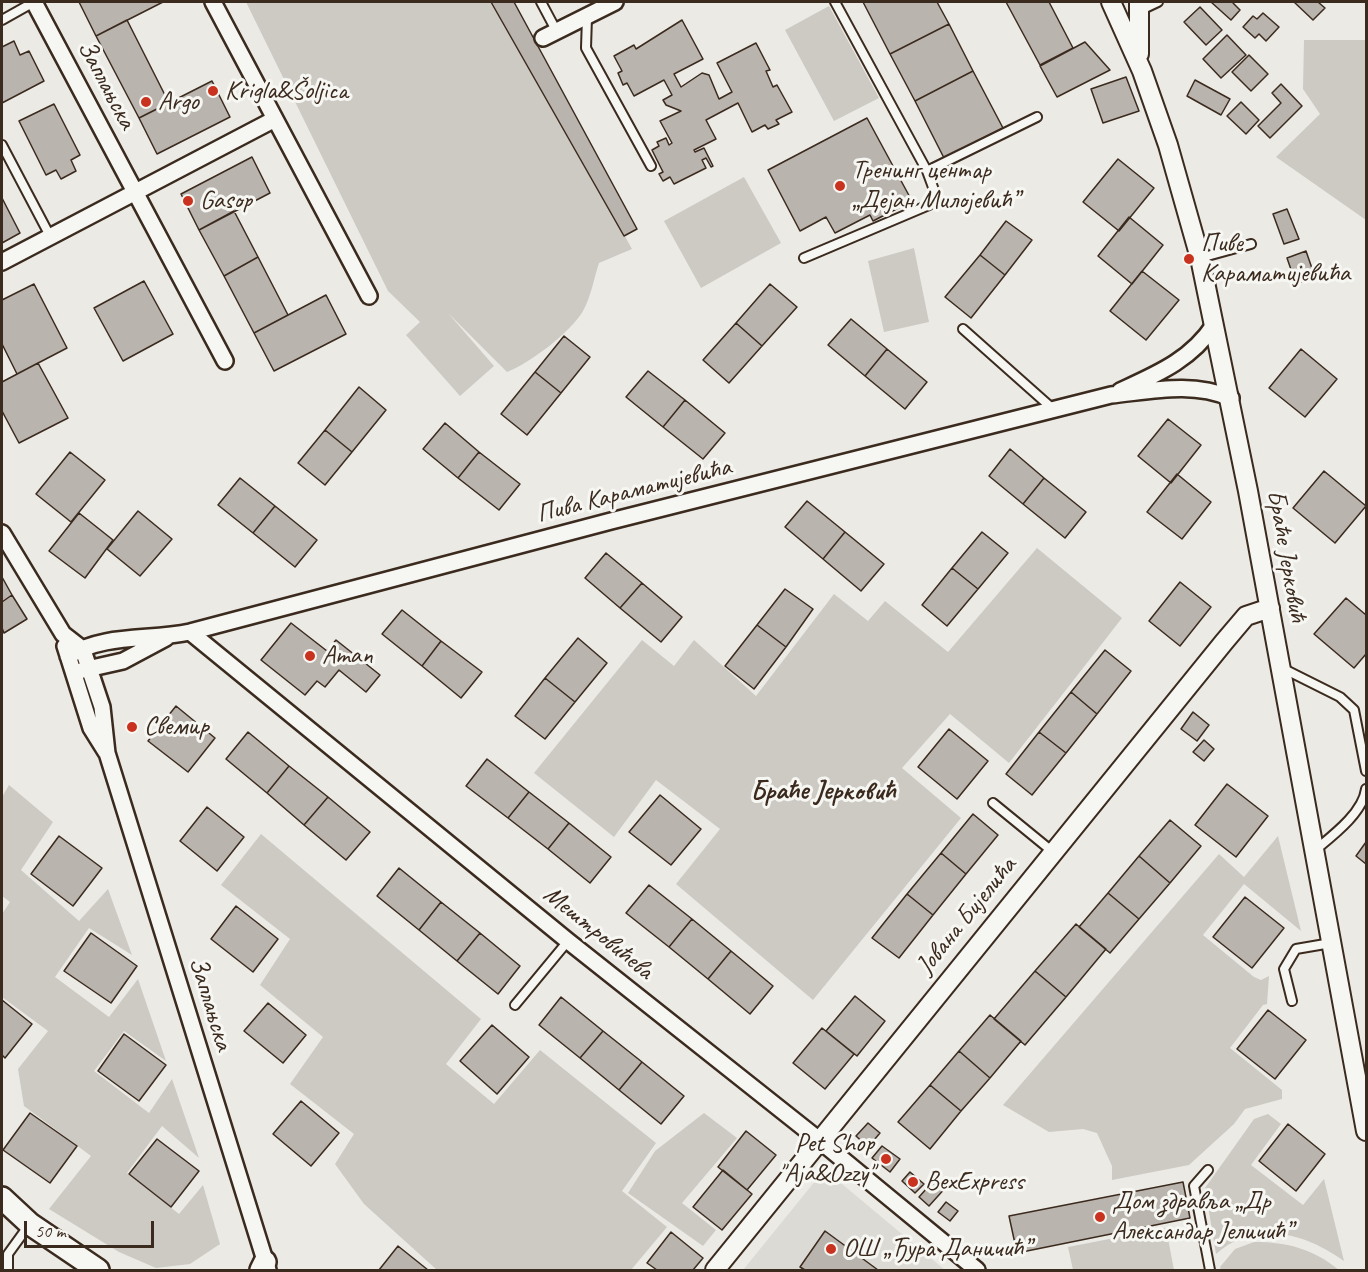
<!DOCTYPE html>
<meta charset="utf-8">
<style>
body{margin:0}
#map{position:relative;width:1368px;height:1272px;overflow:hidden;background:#ebeae5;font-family:Caveat,sans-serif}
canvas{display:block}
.frame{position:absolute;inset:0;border:3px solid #3b2a1e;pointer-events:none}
.scale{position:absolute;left:24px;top:1221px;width:130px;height:27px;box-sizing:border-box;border:3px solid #3b2a1e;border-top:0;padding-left:8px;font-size:18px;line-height:21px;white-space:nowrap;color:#3b2a1e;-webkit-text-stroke:4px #f6f6f2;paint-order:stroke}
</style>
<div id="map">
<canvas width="1368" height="1272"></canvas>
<div class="frame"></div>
<div class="scale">50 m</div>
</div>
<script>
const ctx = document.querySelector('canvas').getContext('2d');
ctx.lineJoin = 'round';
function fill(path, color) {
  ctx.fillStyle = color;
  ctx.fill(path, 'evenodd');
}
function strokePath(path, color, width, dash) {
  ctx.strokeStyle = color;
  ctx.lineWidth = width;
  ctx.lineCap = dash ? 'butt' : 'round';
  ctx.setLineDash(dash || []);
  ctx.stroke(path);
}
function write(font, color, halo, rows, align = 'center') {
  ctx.font = font + ' Caveat,sans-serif';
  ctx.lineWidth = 6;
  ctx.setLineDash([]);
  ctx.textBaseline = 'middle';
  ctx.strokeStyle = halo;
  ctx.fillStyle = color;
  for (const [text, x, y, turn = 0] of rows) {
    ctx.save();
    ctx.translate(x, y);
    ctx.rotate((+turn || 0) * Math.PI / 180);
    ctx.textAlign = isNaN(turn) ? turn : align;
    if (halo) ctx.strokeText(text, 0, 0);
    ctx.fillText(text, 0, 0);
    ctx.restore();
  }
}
fill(new Path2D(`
 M816 1180 842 1184 945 1270H743Z`), '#dcdad4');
fill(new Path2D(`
 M246 2H496L632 249 599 263C594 278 591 297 583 311 570 333 530 363 507 372L448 313 494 366 460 396 406 335 420 322 388 291Z
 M829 6 879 98 834 121 785 30Z
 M1304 40H1366V220L1276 157 1320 114 1303 89Z
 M744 177 781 243 701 288 664 221Z
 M914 248 929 322 884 332 868 261Z
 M1037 548 1122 618 1009 763 950 714 902 768 961 818 813 1000 676 884 720 829 656 780 614 837 534 773 642 640 674 666 694 640 756 696 834 594 868 621 885 601 948 652Z
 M9 785 53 822 21 870 79 921 108 889 132 955 89 928 55 977 109 1017 138 979 166 1061 124 1031 94 1071 149 1113 172 1079 199 1158 162 1126 127 1173 179 1214 203 1185 220 1244 190 1264 156 1268 119 1252 49 1209 91 1156 24 1106 18 1069 48 1031 2 997V914L10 902 2 896V797Z
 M261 834 481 1019 446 1064 494 1104 540 1050 656 1143 622 1191 667 1227 631 1270H437L364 1204 335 1164 354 1134 290 1084 323 1037 260 985 290 939 221 885Z
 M1278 836 1301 931 1244 884 1203 935 1254 977 1261 980 1269 976 1267 1004 1263 1005 1230 1048 1282 1090V1099L1245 1109 1234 1124 1189 1165 1112 1180V1166L1097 1133 1083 1129 1049 1132 1003 1105 1219 854 1244 877Z
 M704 1113 737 1138 682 1203 716 1230 703 1246 628 1193 655 1151Z
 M1268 1114 1281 1124 1251 1165 1303 1205 1324 1179 1344 1261C1305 1233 1255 1219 1216 1254L1205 1188 1254 1119Z
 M1166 1228 1174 1270H1073L1068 1247Z
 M1254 1242C1288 1242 1313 1249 1339 1270H1221L1220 1267 1235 1249Z`), '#cdcac4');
const building = new Path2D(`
 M79 2H163L96 36Z
 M491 2H514L637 229 624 236Z
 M863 2H937L949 24 890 54Z
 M1006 2H1049L1073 48 1040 65Z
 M1211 2H1235L1233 3 1240 10 1231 20Z
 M1294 2H1318L1325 8 1313 20Z
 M1200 7 1222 30 1206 45 1184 22Z
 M1263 13 1279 27 1266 41 1259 34 1255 38 1243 27 1253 16 1257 19Z
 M127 20 169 103 139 118 96 36Z
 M682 20 703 59 674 74 681 87 702 73 709 75 719 99 732 92 717 63 756 43 770 70 766 71 773 87 777 85 792 112 776 120 779 124 768 129 765 125 752 132 738 103 706 120 716 139 694 150 695 152 704 148 713 166 711 167 706 158 702 160 706 168 674 184 670 177 663 181 659 174 663 172 652 150 659 146 657 142 666 138 669 145 672 143 660 121 681 111 666 105 663 100 672 95 664 80 634 96 627 83 623 85 618 73 622 71 614 56 634 45 636 49Z
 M949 24 973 71 915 101 890 54Z
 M1227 35 1246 55 1221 78 1203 59Z
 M14 41 20 55 29 51 44 81 2 103V47Z
 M1085 42 1110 70 1057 97 1040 66Z
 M1249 55 1268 74 1251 91 1232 72Z
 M973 71 1003 128 944 158 915 101Z
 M1126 77 1139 111 1103 123 1091 89Z
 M1195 80 1230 99 1221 115 1187 96Z
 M212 81 230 117 157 154 139 118Z
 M1281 84 1302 106 1270 138 1258 126 1281 103 1272 93Z
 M1241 102 1259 120 1246 134 1227 116Z
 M54 104 80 155 71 160 76 171 61 179 56 170 46 175 19 121Z
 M867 118 912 201 873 221 870 215 835 233 826 217 800 231 768 170Z
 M252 157 270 193 199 230 181 194Z
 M1118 159 1154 188 1119 231 1083 202Z
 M2 198 20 233 2 243Z
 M1287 209 1299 239 1284 244 1273 214Z
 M234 211 258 257 224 276 199 230Z
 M1129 217 1163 245 1132 284 1098 256Z
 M1006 221 1032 240 1005 275 980 255Z
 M1306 251 1315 277 1296 284 1287 258Z
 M980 255 1005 275 971 318 945 297Z
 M258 257 288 315 254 333 224 276Z
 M1142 271 1179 300 1146 340 1110 311Z
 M144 281 173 334 123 361 94 308Z
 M34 284 67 348 17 374 2 344V300Z
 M770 284 797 307 762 346 736 323Z
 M326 295 346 334 274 371 254 333Z
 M851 319 887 349 865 376 828 345Z
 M736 323 762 346 729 383 703 360Z
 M564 336 590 357 561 393 535 372Z
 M887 349 927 382 905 409 865 376Z
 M1301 349 1337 379 1305 417 1269 388Z
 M38 363 68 418 19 443 2 411V382Z
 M648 371 685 400 663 427 626 397Z
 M535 372 561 393 527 435 501 414Z
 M359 387 386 410 352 452 325 430Z
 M685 400 725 433 703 459 663 427Z
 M1168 419 1201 445 1171 483 1138 456Z
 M445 423 479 452 458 478 423 449Z
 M325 430 352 452 325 485 298 463Z
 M1010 449 1044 478 1023 504 989 476Z
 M70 452 105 480 71 522 36 494Z
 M479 452 520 484 499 510 458 478Z
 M1324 471 1366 506 1335 543 1293 508Z
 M1177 474 1211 502 1182 539 1147 512Z
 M240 478 275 506 253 533 218 505Z
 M1044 478 1086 512 1065 538 1023 504Z
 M807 501 845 532 823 559 785 527Z
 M275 506 317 540 295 567 253 533Z
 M138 511 172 539 140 576 107 549Z
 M79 513 113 540 85 578 49 551Z
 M845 532 884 564 861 591 823 559Z
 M982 532 1008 553 978 589 952 568Z
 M606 553 642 583 620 608 585 578Z
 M952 568 978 589 947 626 922 605Z
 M2 577 12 595 2 602Z
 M1180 582 1211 607 1180 646 1149 621Z
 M642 583 682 617 661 642 620 608Z
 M785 589 813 609 786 647 757 625Z
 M12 595 27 619 4 633 2 628V602Z
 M1346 598 1366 615V654L1354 668 1314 634Z
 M402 610 441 641 422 666 382 634Z
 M291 623 327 651 336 640 380 675 366 692 339 670 325 687 317 681 305 695 261 660Z
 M757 625 786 647 754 689 725 666Z
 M578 638 607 663 575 702 545 678Z
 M441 641 482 672 461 698 422 666Z
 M1105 650 1131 671 1097 714 1071 692Z
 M545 678 575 702 545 739 515 716Z
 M1071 692 1097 714 1066 753 1039 732Z
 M176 706 215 738 188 772 148 741Z
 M1193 712 1209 725 1197 741 1181 729Z
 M949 729 988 761 957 799 918 767Z
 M248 732 289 766 267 793 226 759Z
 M1039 732 1066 753 1032 795 1006 774Z
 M1204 740 1214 749 1204 761 1193 752Z
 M487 759 529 792 508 818 466 786Z
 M289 766 328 797 304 825 267 793Z
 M1227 784 1268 816 1236 857 1195 825Z
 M529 792 569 823 548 849 508 818Z
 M660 795 701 829 671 865 629 832Z
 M328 797 370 832 346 860 304 825Z
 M207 807 244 837 217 871 180 841Z
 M973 814 998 835 966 874 941 853Z
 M1170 820 1201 846 1170 883 1139 856Z
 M569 823 611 857 590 883 548 849Z
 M59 836 102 868 73 906 31 874Z
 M1366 842V864L1356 856Z
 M941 853 966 874 933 915 907 894Z
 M1139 856 1170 883 1139 919 1108 893Z
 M399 868 441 902 419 930 377 896Z
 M649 885 692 919 669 947 626 913Z
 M1108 893 1139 919 1110 953 1079 927Z
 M907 894 933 915 899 958 872 938Z
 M1245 897 1284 928 1252 968 1213 937Z
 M441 902 480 933 457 961 419 930Z
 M236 906 278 939 253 972 211 939Z
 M692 919 731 951 708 979 669 947Z
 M1076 924 1106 949 1066 997 1035 971Z
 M91 933 137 966 111 1003 64 971Z
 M480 933 520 966 498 994 457 961Z
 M731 951 773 986 750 1014 708 979Z
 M1035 971 1066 997 1025 1045 994 1019Z
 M855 996 885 1021 857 1056 826 1031Z
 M561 997 603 1031 580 1058 539 1025Z
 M2 1000 32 1024 5 1058 2 1055Z
 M268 1003 306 1035 283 1063 244 1031Z
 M1268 1010 1306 1040 1275 1079 1237 1049Z
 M990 1015 1021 1041 990 1078 959 1051Z
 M492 1025 529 1057 497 1094 460 1061Z
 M822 1028 854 1054 825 1089 793 1063Z
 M603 1031 642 1062 619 1090 580 1058Z
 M124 1034 166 1065 139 1101 98 1071Z
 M959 1051 990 1078 961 1111 930 1085Z
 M642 1062 684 1096 661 1124 619 1090Z
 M930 1085 961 1111 930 1149 898 1122Z
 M301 1101 339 1133 311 1166 273 1134Z
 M30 1113 77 1146 50 1183 3 1150Z
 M868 1123 880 1133 868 1147 856 1136Z
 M1288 1124 1325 1154 1296 1191 1259 1161Z
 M746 1131 776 1155 747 1190 718 1167Z
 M157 1139 199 1171 171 1207 129 1174Z
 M882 1146 900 1159 890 1172 872 1158Z
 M723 1170 752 1194 722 1230 693 1207Z
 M910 1172 924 1184 915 1193 902 1181Z
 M937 1177 947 1186 929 1206 919 1197Z
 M1183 1182 1190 1218 1017 1253 1009 1216Z
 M946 1202 958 1211 950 1221 938 1212Z
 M825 1231 878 1270H805L800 1267Z
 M671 1232 703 1258 693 1270H657L647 1263Z
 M398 1246 428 1270H379Z`);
fill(building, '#bab4ae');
strokePath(building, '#3b2a1e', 1.5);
const service = new Path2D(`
 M541 2 557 32
 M835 2 927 171 1037 117
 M1141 10 1158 2
 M587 17 586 48 651 166
 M2 20 34 2
 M2 145 50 236
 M804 258 929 205 934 190 927 171
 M1200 258 1251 244
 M963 329 1053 409
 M1282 668 1340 697 1354 710 1366 771
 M993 803 1053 852
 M1314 851C1332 836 1363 813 1366 789
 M1292 1001 1284 969 1296 949 1331 943
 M515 1005 568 941
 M1208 1170 1194 1186 1210 1270
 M8 1270V1254L29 1225`);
const minor = new Path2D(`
 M34 2 225 361
 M213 2 369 296
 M543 38 615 2
 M2 262 275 119
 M1120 391C1157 374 1191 360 1214 325
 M2 533 63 634 81 648 85 656 102 707 107 753 268 1270
 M190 632 568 941 819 1140 977 1270
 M65 646 91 728 106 752
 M68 656C106 633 148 641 190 632L611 521 1111 395C1151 391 1192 381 1231 398
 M83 670 123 661 166 638`);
const tertiary = new Path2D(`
 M1111 2 1142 71 1168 145 1200 258 1248 491 1366 1131
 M1139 2V54
 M715 1270 1224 642 1246 616 1270 608`);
const secondary = new Path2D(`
 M2 1198 30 1224 98 1270
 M261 1270 265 1262`);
strokePath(service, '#3b2a1e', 12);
strokePath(minor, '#3b2a1e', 20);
strokePath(tertiary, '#3b2a1e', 22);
strokePath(secondary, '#3b2a1e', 26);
strokePath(service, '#f6f6f2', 8);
strokePath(minor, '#f6f6f2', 15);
strokePath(tertiary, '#f6f6f2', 18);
strokePath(secondary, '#f6f6f2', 21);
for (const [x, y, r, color] of [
 [213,91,6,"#c8321e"],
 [146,102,6,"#c8321e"],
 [840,186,6,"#c8321e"],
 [188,201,6,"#c8321e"],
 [1189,259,6,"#c8321e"],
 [310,656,6,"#c8321e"],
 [132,727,6,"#c8321e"],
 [886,1159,6,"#c8321e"],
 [913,1182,6,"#c8321e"],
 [1100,1217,6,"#c8321e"],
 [831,1249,6,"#c8321e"]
]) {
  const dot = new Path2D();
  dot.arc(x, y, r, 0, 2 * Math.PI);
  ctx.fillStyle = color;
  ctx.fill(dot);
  strokePath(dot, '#f6f6f2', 2);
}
write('26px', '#3b2a1e', '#f6f6f2', [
 ["Заплањска",106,85,62],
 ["Пива Караматијевића",634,491,-14],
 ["Браће Јерковић",1286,556,80],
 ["Јована Бијелића",967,916,-51],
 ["Мештровићева",598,933,39],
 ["Заплањска",210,1004,73]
]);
write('26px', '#3b2a1e', '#f6f6f2', [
 ["Krigla&Šoljica",225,91],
 ["Argo",158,102],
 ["Тренинг центар",852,171],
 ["„Дејан Милојевић”",852,201],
 ["Gasop",200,201],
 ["Пиве",1201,244],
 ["Караматијевића",1201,274],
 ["Aman",322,656],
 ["Свемир",144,727],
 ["Pet Shop",874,1144,"right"],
 ["\"Aja&Ozzy\"",874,1174,"right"],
 ["BexExpress",925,1182],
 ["Дом здравља „Др",1112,1202],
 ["Александар Јеличић”",1112,1232],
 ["ОШ „Ђура Даничић”",843,1249]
], 'left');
write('bold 27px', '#3b2a1e', '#f6f6f2', [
 ["Браће Јерковић",823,792]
]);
</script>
